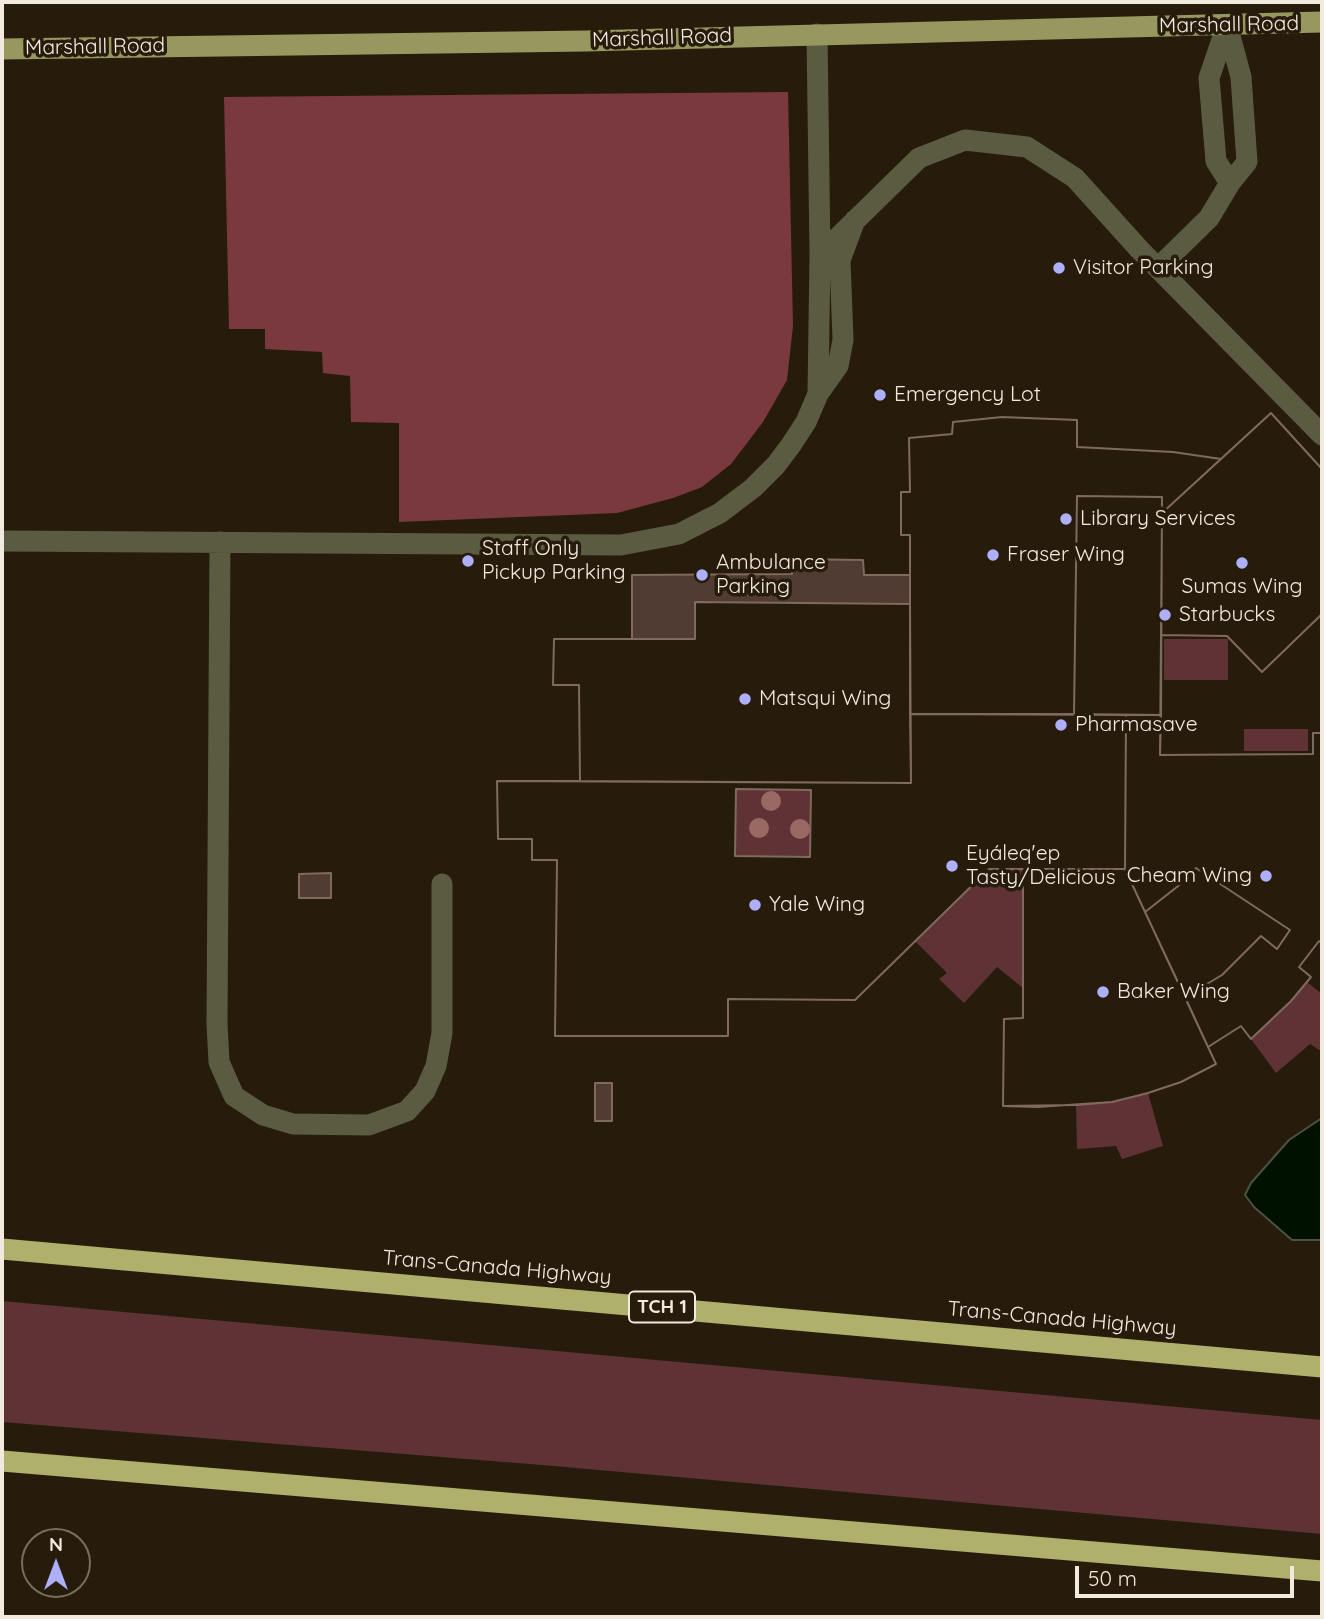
<!DOCTYPE html>
<meta charset="utf-8">
<style>
body{margin:0}
#map{position:relative;width:1324px;height:1619px;overflow:hidden;background:#271c0b;font-family:Quicksand,sans-serif}
canvas{display:block}
.frame{position:absolute;inset:0;border:4px solid #f2eadf;pointer-events:none}
.north{position:absolute;left:21px;top:1528px;width:70px;height:70px;box-sizing:border-box;background:#271c0b;border:2px solid #786e60;border-radius:50%;rotate:0deg;font-size:19px;font-weight:700;line-height:28px;text-align:center;color:#f2eadf}
.north::after{content:'';display:block;margin:auto;width:24px;height:32px;background:#adaffb;clip-path:polygon(50% 0,100% 100%,50% 72%,0 100%)}
.scale{position:absolute;left:1075px;top:1566px;width:219px;height:32px;box-sizing:border-box;border:4px solid #f2eadf;border-top:0;padding-left:9px;font-size:21px;line-height:24px;white-space:nowrap;color:#f2eadf;-webkit-text-stroke:5px #271c0b;paint-order:stroke}
</style>
<div id="map">
<canvas width="1324" height="1619"></canvas>
<div class="frame"></div>
<div class="north">N</div>
<div class="scale">50 m</div>
</div>
<script>
const ctx = document.querySelector('canvas').getContext('2d');
ctx.lineJoin = 'round';
function fill(path, color) {
  ctx.fillStyle = color;
  ctx.fill(path, 'evenodd');
}
function strokePath(path, color, width, dash) {
  ctx.strokeStyle = color;
  ctx.lineWidth = width;
  ctx.lineCap = dash ? 'butt' : 'round';
  ctx.setLineDash(dash || []);
  ctx.stroke(path);
}
function write(font, color, halo, rows, align = 'center') {
  ctx.font = font + ' Quicksand,sans-serif';
  ctx.lineWidth = 7;
  ctx.setLineDash([]);
  ctx.textBaseline = 'middle';
  ctx.strokeStyle = halo;
  ctx.fillStyle = color;
  for (const [text, x, y, turn = 0] of rows) {
    ctx.save();
    ctx.translate(x, y);
    ctx.rotate((+turn || 0) * Math.PI / 180);
    ctx.textAlign = isNaN(turn) ? turn : align;
    if (halo) ctx.strokeText(text, 0, 0);
    ctx.fillText(text, 0, 0);
    ctx.restore();
  }
}
fill(new Path2D(`
 M1164 639H1228V680H1164Z
 M1244 729H1308V751H1244Z
 M736 789 811 790 810 857 735 856Z
 M989 869H1023V988L997 967 964 1003 939 979 947 973 915 941Z
 M1307 982 1322 994V1049L1321 1051 1310 1044 1276 1073 1251 1039 1291 1001Z
 M1148 1093 1163 1146 1122 1159 1116 1146 1077 1149 1076 1105 1112 1102Z
 M2 1301 1322 1420V1534L542 1465 2 1422Z`), '#5f3235');
fill(new Path2D(`
 M788 92 793 326 787 380 763 422 731 464 702 487 673 498 617 513 399 522V423L351 422 350 376 323 373 322 352 265 349V329H229L224 97Z`), '#7a393f');
const water = new Path2D(`
 M1322 1118V1240H1292L1254 1207 1245 1195 1251 1183 1289 1140Z`);
fill(water, '#010');
strokePath(water, '#495243', 2);
const building = new Path2D(`
 M1271 413 1322 469V614L1262 672 1227 636 1161 635 1160 755 1313 754V733H1322V943L1319 941 1299 967 1311 977 1291 1001 1251 1039 1241 1026 1208 1047 1216 1064 1181 1082 1148 1093 1112 1102 1076 1105 1003 1106 1004 1019 1023 1018V869H989L855 1000 728 999V1036H555L557 860H532V839H498L497 781H580L579 685H553L554 639H632V575L792 574V559L863 560 864 575H910V535H901V492H910L909 438 952 434 953 422 1002 417 1077 420V447L1173 452 1221 459ZM736 789 811 790 810 857 735 856ZM1196 868 1290 930 1277 949 1261 936 1222 975 1185 997 1145 912 1182 883Z
 M1271 413 1322 469V614L1262 672 1227 636 1161 635 1162 513Z
 M1002 417 1077 420V447L1173 452 1221 459 1162 513V497L1077 496 1074 714H910V535H901V492H910L909 438 952 434 953 422Z
 M1077 496 1162 497 1161 715 1074 714Z
 M695 602 910 604 911 783 580 781 579 685H553L554 639H695Z
 M910 714 1126 715 1125 869H989L855 1000 728 999V1036H555L557 860H532V839H498L497 781 911 783ZM736 789 811 790 810 857 735 856Z
 M1126 715H1161L1160 755 1313 754V733H1322V943L1319 941 1299 967 1311 977 1291 1001 1251 1039 1241 1026 1208 1047 1185 997 1222 975 1261 936 1277 949 1290 930 1196 868 1182 883 1145 912 1125 869Z
 M1023 869H1125L1216 1064 1181 1082 1148 1093 1112 1102 1038 1107 1003 1106 1004 1019 1023 1018Z
 M331 873V898H299V874Z
 M595 1083H612V1121H595Z`);
fill(building, '#503c32');
strokePath(building, '#80695e', 2);
strokePath(new Path2D(`
 M1227 25 1209 78 1216 161 1230 183
 M817 34 820 255
 M1158 268 1209 218 1230 183 1247 162 1241 77 1227 25
 M818 394 820 255 919 158 965 140 1027 147 1075 178 1139 249 1322 435
 M2 541 621 545 679 534 720 513 753 488 776 465 791 445 806 422 818 394 838 366 843 340 840 260 855 220
 M220 542 217 1024 219 1062 234 1096 263 1115 293 1124 369 1125 407 1111 425 1091 436 1066 442 1033V884`), '#5a5b41', 21);
strokePath(new Path2D(`
 M2 49 586 41 1322 22`), '#979860', 21);
strokePath(new Path2D(`
 M2 1249 1322 1367
 M2 1461 1322 1571`), '#afb06c', 21);
ctx.fillStyle = '#9a6964';
for (const [x, y] of [
 [771,801],
 [759,828],
 [800,829]
]) {
  ctx.beginPath();
  ctx.arc(x, y, 10, 0, 2 * Math.PI);
  ctx.fill();
}
for (const [x, y, r, color] of [
 [1059,268,7,"#adaffb"],
 [880,395,7,"#adaffb"],
 [1066,519,7,"#adaffb"],
 [993,555,7,"#adaffb"],
 [468,561,7,"#adaffb"],
 [1242,563,7,"#adaffb"],
 [702,575,7,"#adaffb"],
 [1165,615,7,"#adaffb"],
 [745,699,7,"#adaffb"],
 [1061,725,7,"#adaffb"],
 [952,866,7,"#adaffb"],
 [1266,876,7,"#adaffb"],
 [755,905,7,"#adaffb"],
 [1103,992,7,"#adaffb"]
]) {
  const dot = new Path2D();
  dot.arc(x, y, r, 0, 2 * Math.PI);
  ctx.fillStyle = color;
  ctx.fill(dot);
  strokePath(dot, '#271c0b', 2.5);
}
for (const [x, y, w] of [
 [662,1307,66]
]) {
  const box = new Path2D();
  box.roundRect(x - w / 2, y - 15.5, w, 31, 5);
  ctx.fillStyle = '#271c0b';
  ctx.fill(box);
  strokePath(box, '#f2eadf', 2);
}
write('bold 19px', '#f2eadf', null, [
 ["TCH 1",662,1307]
]);
write('21px', '#f2eadf', '#271c0b', [
 ["Marshall Road",1229,25,-1],
 ["Marshall Road",662,38,-2],
 ["Marshall Road",95,47,-1],
 ["Trans-Canada Highway",497,1268,5],
 ["Trans-Canada Highway",1062,1319,5]
]);
write('21px', '#f2eadf', '#271c0b', [
 ["Visitor Parking",1073,268],
 ["Emergency Lot",894,395],
 ["Library Services",1080,519],
 ["Staff Only",482,549],
 ["Pickup Parking",482,573],
 ["Fraser Wing",1007,555],
 ["Ambulance",716,563],
 ["Parking",716,587],
 ["Sumas Wing",1242,587,"center"],
 ["Starbucks",1179,615],
 ["Matsqui Wing",759,699],
 ["Pharmasave",1075,725],
 ["Eyáleq'ep",966,854],
 ["Tasty/Delicious",966,878],
 ["Cheam Wing",1252,876,"right"],
 ["Yale Wing",769,905],
 ["Baker Wing",1117,992]
], 'left');
</script>
